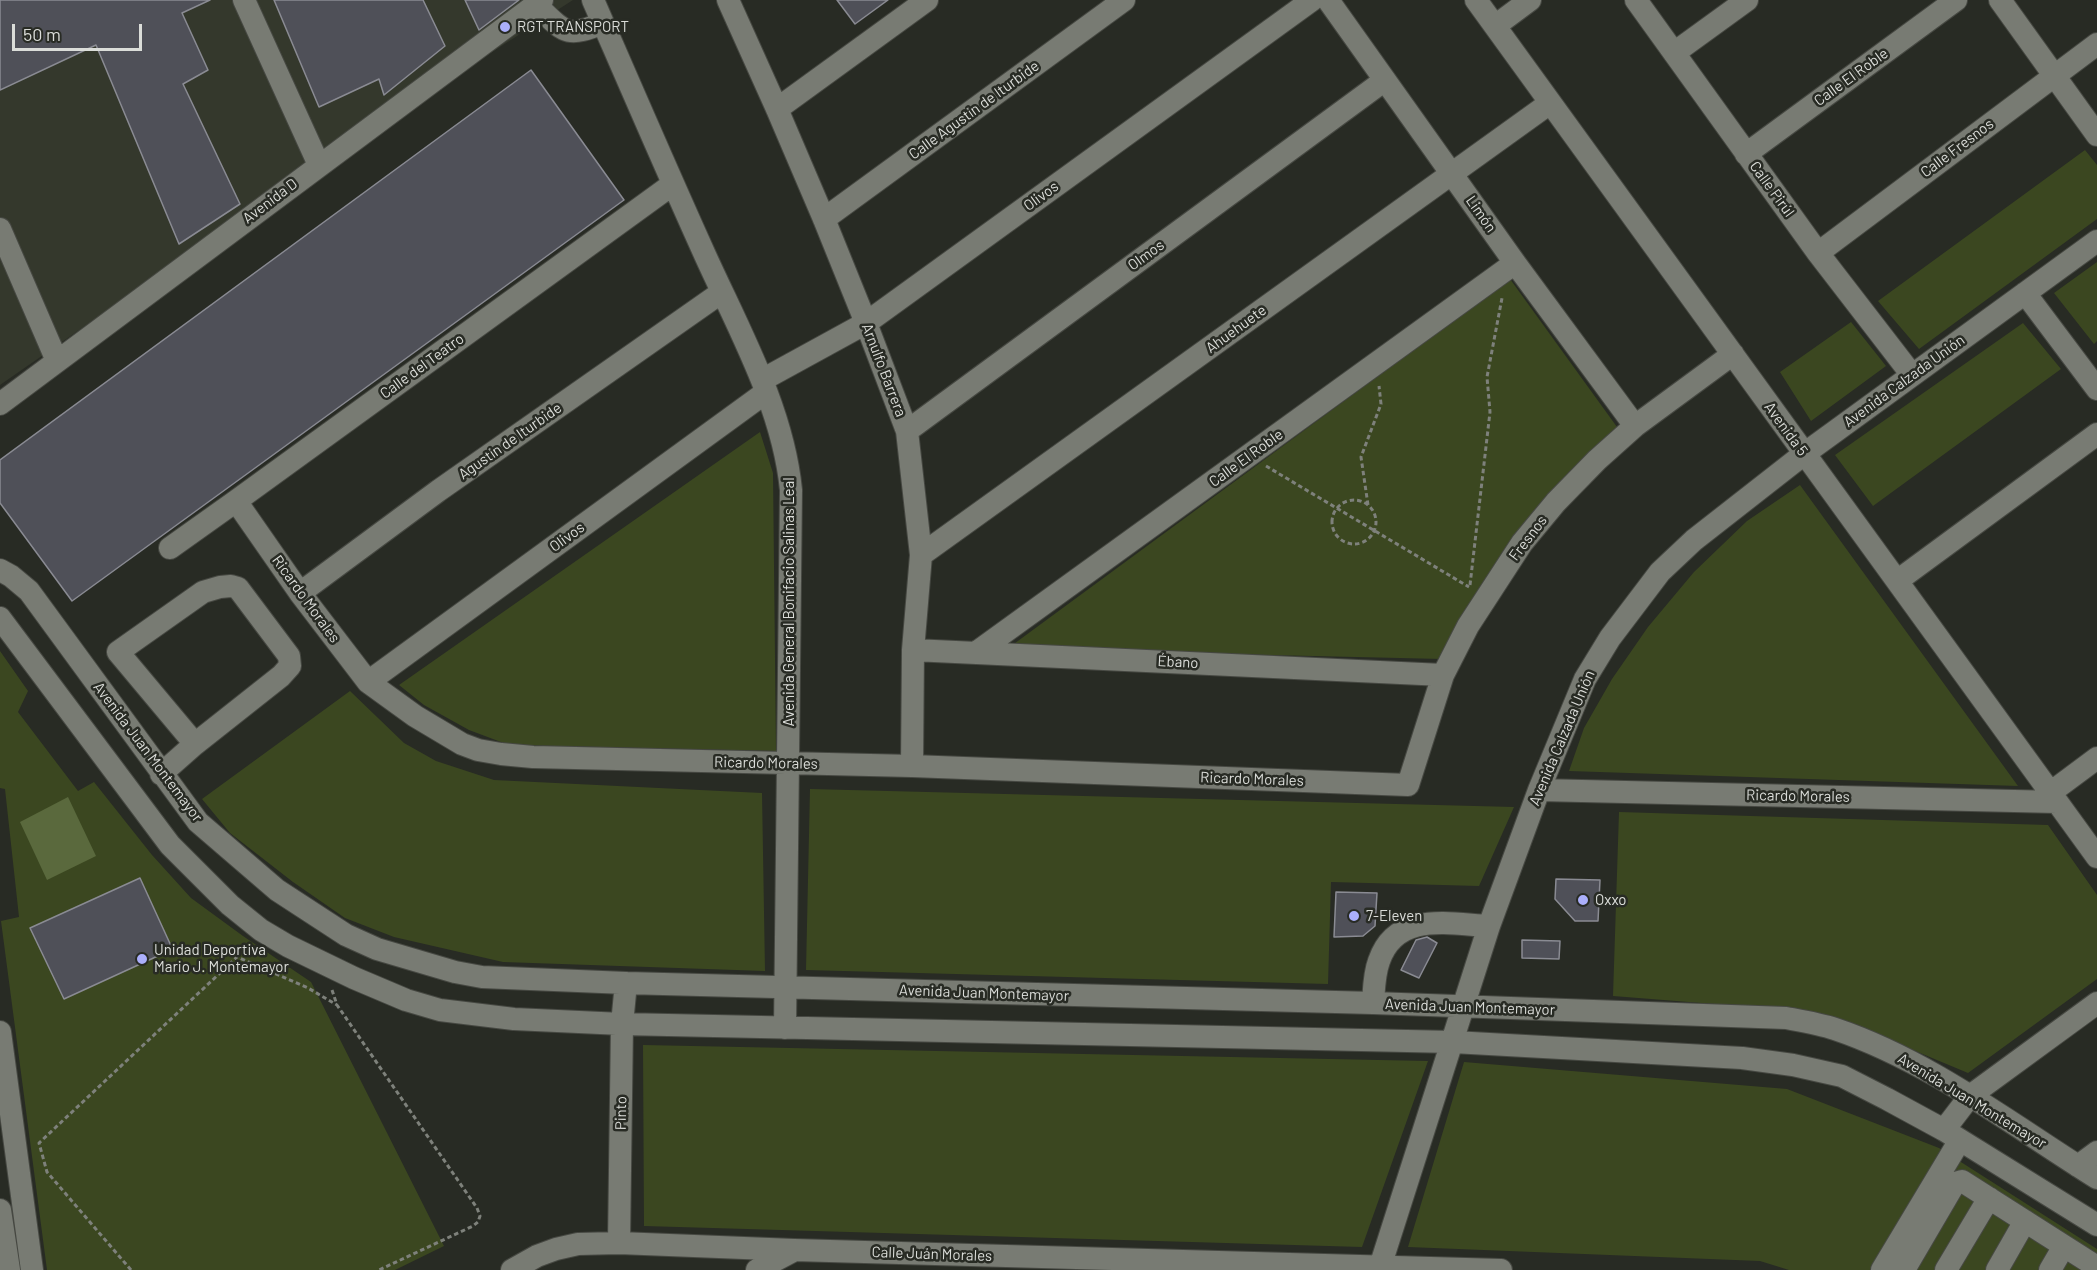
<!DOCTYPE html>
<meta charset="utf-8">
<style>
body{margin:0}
#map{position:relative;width:2097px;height:1270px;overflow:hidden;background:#282b24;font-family:Barlow,sans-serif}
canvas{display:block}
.scale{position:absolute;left:12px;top:24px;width:130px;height:27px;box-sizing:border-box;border:3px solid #dbddd9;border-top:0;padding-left:8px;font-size:18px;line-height:21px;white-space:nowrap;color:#dbddd9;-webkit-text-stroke:4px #282b24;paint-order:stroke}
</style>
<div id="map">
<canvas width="2097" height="1270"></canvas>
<div class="scale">50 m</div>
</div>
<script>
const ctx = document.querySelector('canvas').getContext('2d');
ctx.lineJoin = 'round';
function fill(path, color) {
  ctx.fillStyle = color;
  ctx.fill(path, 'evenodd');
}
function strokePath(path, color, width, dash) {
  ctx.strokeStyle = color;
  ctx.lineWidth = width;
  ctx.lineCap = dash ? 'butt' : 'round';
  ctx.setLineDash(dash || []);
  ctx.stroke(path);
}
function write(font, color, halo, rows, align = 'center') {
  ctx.font = font + ' Barlow,sans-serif';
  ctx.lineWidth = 5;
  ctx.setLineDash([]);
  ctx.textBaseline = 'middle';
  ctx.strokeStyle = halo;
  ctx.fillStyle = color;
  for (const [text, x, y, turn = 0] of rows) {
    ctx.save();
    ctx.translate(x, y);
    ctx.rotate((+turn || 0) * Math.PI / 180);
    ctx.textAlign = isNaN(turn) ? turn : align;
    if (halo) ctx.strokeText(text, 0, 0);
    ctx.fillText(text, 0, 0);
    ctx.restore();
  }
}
fill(new Path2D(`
 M0 0H573L318 164 0 385Z`), '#34382c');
fill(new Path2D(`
 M2085 150 2097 165V219L1919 349 1878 301Z
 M2097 262V341L2094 344 2054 293Z
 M1510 279 1617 427 1443 659 1007 649Z
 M1851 322 1886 366 1811 421 1780 372Z
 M2023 323 2061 369 1873 506 1835 455Z
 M760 432 773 473 776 751 509 745 469 730 424 705 399 685Z
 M1800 485 2018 786 1569 771 1584 728 1612 679 1648 627 1694 572 1747 521Z
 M0 651 28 691 18 712 78 791 94 782 152 855 191 898 243 936 311 982 444 1246 395 1270H47L1 921 19 917 5 789 0 788Z
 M350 691 404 743 436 761 494 780 762 793 765 971 503 962 394 937 345 918 293 882 230 833 202 799Z
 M810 789 1514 807 1479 886 1331 882 1328 984 806 970Z
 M1619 812 2048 825 2097 895V979L1968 1073 1834 1017 1752 1007 1613 996Z
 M643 1045 1428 1061 1362 1247 644 1226Z
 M1464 1062 1787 1089 1939 1148 2097 1249V1270H1789L1760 1261 1408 1247Z`), '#3b4720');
fill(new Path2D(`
 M68 797 96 856 47 880 20 822Z`), '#5a693d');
const building = new Path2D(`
 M0 0H210L182 13 208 70 183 84 240 204 179 244 96 45 0 90Z
 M274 0H423L445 46 384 95 379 79 319 107Z
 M465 0H519L479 30Z
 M837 0H888L855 24Z
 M531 70 624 200 72 601 0 503V460Z
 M140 878 172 948 160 955 64 999 30 928Z
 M1556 879 1600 880 1598 921H1575L1555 899Z
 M1336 892 1377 893 1375 926 1363 936 1334 937Z
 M1427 937 1437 943 1419 978 1401 970 1416 940Z
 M1522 940 1560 941 1559 959 1522 958Z`);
fill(building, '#4f5058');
strokePath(building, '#8a8b93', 1.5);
const minor = new Path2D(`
 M244 0 319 165
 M593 0C630 85 667 171 705 255 739 330 783 408 791 490L785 1028
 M728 0 777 109 824 219 866 323 907 431 921 555 913 650 912 766
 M1328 0 1515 263 1635 426
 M1476 0 2097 857
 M1636 0 1818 253 1912 375
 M2000 0 2097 135
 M535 4C564 31 564 39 603 23
 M1495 26 1530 0
 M1674 53 1747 0
 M777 109 927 0
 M1746 154 1956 0
 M824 219 1124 0
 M0 229 57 361
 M1818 253 2097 44
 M2025 293 2097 389
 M762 380 866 323 1312 0
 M0 404 542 0
 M907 431 1385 80
 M236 501 300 593 368 682 415 716 462 744 478 750 501 754 533 757 912 766 1408 785 1443 675 1468 626 1522 543 1556 502 1597 460 1635 426 1733 354
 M170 548 236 501 673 184
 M921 555 1550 103
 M0 570 11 576 29 591 198 822 277 890 346 935 377 949 455 972 482 977 626 983 1373 1003 1786 1018C1802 1021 1820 1024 1835 1029 1930 1061 2012 1125 2097 1178
 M1897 581 2097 434
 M300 593 438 491 722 292
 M0 618 170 845 230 905 261 930 288 946 354 978 406 1000 440 1010 514 1019 622 1024 1453 1042 1742 1058 1793 1065 1842 1076 1887 1099 1944 1130 2097 1225
 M913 650 1443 675
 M977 652 1515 263
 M368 682 765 393
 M161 774 195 744 281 676 290 666 289 656 238 588 231 586 220 587 203 592 118 652 195 744
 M1539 790 2057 802
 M2050 793 2097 758
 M1373 1003C1374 989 1374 974 1379 961 1396 911 1449 924 1489 926
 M0 1032 32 1270
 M1944 1130 1970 1096 2097 1003
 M2078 1166 2097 1152
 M0 1210 9 1270
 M619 1243 622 1024 626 983
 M512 1270 537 1256 556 1249 578 1244 619 1243 794 1250 1501 1270
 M757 1270 793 1251
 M1379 1270 1489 926 1539 790 1585 679 1610 638 1660 572 1694 540 1804 454 2097 241
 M1882 1270 1960 1140
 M1904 1270 1955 1183 1962 1181 2097 1267
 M1946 1270 1989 1198
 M1997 1270 2025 1221
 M2050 1270 2064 1246`);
strokePath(minor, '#464842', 24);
strokePath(new Path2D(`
 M1266 466 1469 587
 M1332 522a22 22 0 1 1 44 0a22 22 0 1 1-44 0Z
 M1368 505 1361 457 1381 404 1379 386
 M1470 585 1490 412 1487 377 1502 298
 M332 990 337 1005 477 1208 480 1216 478 1222 473 1226 379 1270
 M131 1270 47 1172 39 1143 237 957 308 988 337 1005`), '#7e817b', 3, [4.5, 3]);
strokePath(minor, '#787b73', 22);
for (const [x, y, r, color] of [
 [505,27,6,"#abaffb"],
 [1583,900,6,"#abaffb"],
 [1354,916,6,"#abaffb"],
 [142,959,6,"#abaffb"]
]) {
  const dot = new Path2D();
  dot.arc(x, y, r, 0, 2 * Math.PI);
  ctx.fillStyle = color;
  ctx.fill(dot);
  strokePath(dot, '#282b24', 2);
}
write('15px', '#dbddd9', '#282b24', [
 ["RGT TRANSPORT",517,27],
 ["Oxxo",1595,900],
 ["7-Eleven",1366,916],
 ["Unidad Deportiva",154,950],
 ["Mario J. Montemayor",154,967]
], 'left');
write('15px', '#dbddd9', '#282b24', [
 ["Calle El Roble",1851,77,-36],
 ["Calle Agustín de Iturbide",974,110,-36],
 ["Calle Fresnos",1957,148,-37],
 ["Calle Pirúl",1772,189,54],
 ["Olivos",1041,196,-36],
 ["Avenida D",270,201,-37],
 ["Limón",1481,214,55],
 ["Olmos",1146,255,-36],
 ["Ahuehuete",1236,329,-36],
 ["Calle del Teatro",422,366,-36],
 ["Arnulfo Barrera",884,370,69],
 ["Avenida Calzada Unión",1904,381,-36],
 ["Avenida 5",1786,429,54],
 ["Agustín de Iturbide",510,441,-35],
 ["Calle El Roble",1246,458,-36],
 ["Olivos",567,537,-36],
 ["Fresnos",1528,538,-53],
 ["Ricardo Morales",306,599,54],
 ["Avenida General Bonifacio Salinas Leal",789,602,-90],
 ["Ébano",1178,662,3],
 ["Avenida Calzada Unión",1562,738,-67],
 ["Avenida Juan Montemayor",148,752,53],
 ["Ricardo Morales",766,763,1],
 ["Ricardo Morales",1252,779,2],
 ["Ricardo Morales",1798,796,1],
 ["Avenida Juan Montemayor",984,993,2],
 ["Avenida Juan Montemayor",1470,1007,2],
 ["Avenida Juan Montemayor",1972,1101,31],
 ["Pinto",621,1113,-89],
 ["Calle Juán Morales",932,1254,2]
]);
</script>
